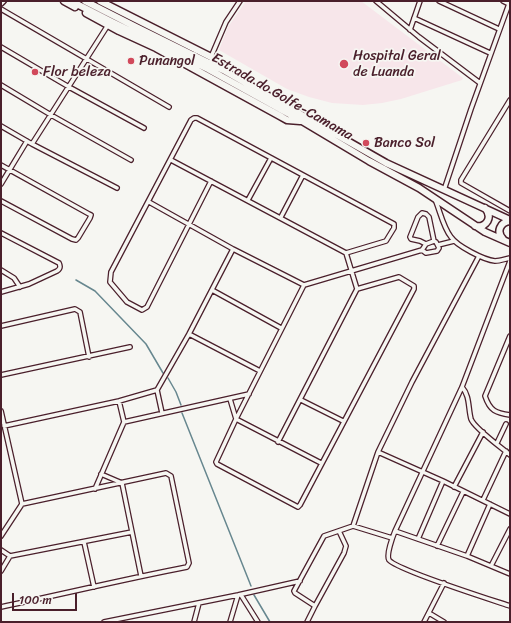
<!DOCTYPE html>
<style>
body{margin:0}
#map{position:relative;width:511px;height:623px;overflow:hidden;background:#f6f6f2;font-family:Sriracha,sans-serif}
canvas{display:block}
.frame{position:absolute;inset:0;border:2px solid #4a1f2b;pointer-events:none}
.scale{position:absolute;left:12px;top:593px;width:65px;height:18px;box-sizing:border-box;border:2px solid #4a1f2b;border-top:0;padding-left:5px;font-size:12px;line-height:14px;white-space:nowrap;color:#4a1f2b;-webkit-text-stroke:3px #f6f6f2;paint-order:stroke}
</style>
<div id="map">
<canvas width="511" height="623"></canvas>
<div class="frame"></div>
<div class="scale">100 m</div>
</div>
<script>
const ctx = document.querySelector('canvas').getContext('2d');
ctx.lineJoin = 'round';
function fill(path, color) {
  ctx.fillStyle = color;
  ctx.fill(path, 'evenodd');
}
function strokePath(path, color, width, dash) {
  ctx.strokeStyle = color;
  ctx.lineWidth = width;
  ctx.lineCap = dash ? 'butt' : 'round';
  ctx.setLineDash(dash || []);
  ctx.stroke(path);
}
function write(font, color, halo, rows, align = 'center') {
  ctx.font = font + ' Sriracha,sans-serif';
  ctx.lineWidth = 3.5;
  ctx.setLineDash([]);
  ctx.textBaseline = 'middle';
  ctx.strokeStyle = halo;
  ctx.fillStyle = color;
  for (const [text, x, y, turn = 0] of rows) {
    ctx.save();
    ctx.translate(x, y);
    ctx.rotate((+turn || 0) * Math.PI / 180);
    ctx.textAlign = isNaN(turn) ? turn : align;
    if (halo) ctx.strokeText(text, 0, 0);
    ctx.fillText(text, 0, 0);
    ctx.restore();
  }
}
fill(new Path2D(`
 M246 1H361L463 78 462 80 401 99 382 103 363 105 332 103 309 97 287 89 219 50 228 27Z`), '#f7e6ea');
strokePath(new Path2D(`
 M76 280 95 291 146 344 163 373
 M168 378 176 392 181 405
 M182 413 251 586
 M254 595 270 622`), '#67878f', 1.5);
const minor = new Path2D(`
 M376 1 419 37 480 83
 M439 1 499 29
 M503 1 509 4
 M1 9 169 107
 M414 18 490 53
 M410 30 420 1
 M1 47 69 87 144 128
 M211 57 226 22 240 1
 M1 85 51 115 131 160
 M510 100 461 180V183L510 211
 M1 126 32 144 117 188
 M32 144 108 25
 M171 160 346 253 357 289
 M1 165 89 214 91 215 90 218 78 238 76 240 72 239 1 201
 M211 181 147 307 142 310 127 302 110 282 111 272 191 120 194 118H197L394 224V228L386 241 346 253
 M1 184 27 141
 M444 190 471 109 510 1
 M435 199C440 211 443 227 451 237 457 246 484 260 495 261 500 261 505 259 510 258
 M248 200 271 158
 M149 202 233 249 304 285
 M281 217 303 175
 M1 233 59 263C61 267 60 269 57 271L29 284 1 292
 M426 244 422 250 426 253 437 251 439 248 436 242 434 241 426 244 420 241 411 239 410 237 418 217 422 213 426 214 429 217 434 241
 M438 245 454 241
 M510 261 462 387 395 531C393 536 386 555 389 560 397 570 492 600 510 606
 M1 270 14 278 20 287
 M212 290 281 328
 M1 326 75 309 80 312 89 357
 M189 334 260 371
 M510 336 485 396C490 411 496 413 510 415
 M1 375 130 347
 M462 387C470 396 468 408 471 419 474 428 502 448 510 455
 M157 390 162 413
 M230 399 236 419 321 463
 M301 400 343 421
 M1 411 22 504
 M124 422 249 394
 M4 426 119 401 157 390 189 334 233 249
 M278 442 357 289 399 277 414 286V289L300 505 298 507 217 464 216 462 236 419 304 285 422 250
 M497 443 506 424
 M378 452 443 481 510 514
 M101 474 122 483 141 576
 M454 487 483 432
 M95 489 124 422 119 401
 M483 500 506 451
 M353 526 378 452 412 382 479 256
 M339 531 346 546 344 553 315 606 295 593 294 591 324 536 353 526 392 538
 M395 531 467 556 510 574
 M1 536 22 504 166 473 171 476 189 563 187 567C125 579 63 594 1 607
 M418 539 443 481
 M84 542 94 587
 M437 546 463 492
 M1 550 10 556 1 571
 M10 556 132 532
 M467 556 490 504
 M491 566 510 529
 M241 595 258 622
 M429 613 444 622
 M104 622 238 595 300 581
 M194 622 199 603
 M230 622 238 595
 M307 622 315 606
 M424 622 444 583`);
const secondary = new Path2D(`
 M1 3 3 1`);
const trunk = new Path2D(`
 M64 1 75 7
 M71 1 112 22 208 69 302 121 369 161 419 188 485 232 510 243
 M85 1 136 27 223 70 386 163 510 220
 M100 1 211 57 220 66
 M86 13 119 31 156 48 280 116 287 120 300 121
 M475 226C487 228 493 217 485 208
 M503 239C496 232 500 222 510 221`);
strokePath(minor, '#4a1f2b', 6);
strokePath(secondary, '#4a1f2b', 8);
strokePath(trunk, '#4a1f2b', 9);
strokePath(minor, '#f6f6f2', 3.5);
strokePath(secondary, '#f6f6f2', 5);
strokePath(trunk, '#f6f6f2', 6);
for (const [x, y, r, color] of [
 [131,61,4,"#d1495b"],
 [344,64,5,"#d1495b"],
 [35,72,4,"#d1495b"],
 [366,143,4,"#d1495b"]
]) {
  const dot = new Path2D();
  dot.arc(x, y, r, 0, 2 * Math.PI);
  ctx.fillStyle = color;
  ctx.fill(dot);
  strokePath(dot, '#f6f6f2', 1.5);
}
write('14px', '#4a1f2b', '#f6f6f2', [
 ["Hospital Geral",353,56],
 ["de Luanda",353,72],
 ["Punangol",139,61],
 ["Flor beleza",43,72],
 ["Banco Sol",374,143]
], 'left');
write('14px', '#4a1f2b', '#f6f6f2', [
 ["Estrada do Golfe-Camama",282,97,30]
]);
</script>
